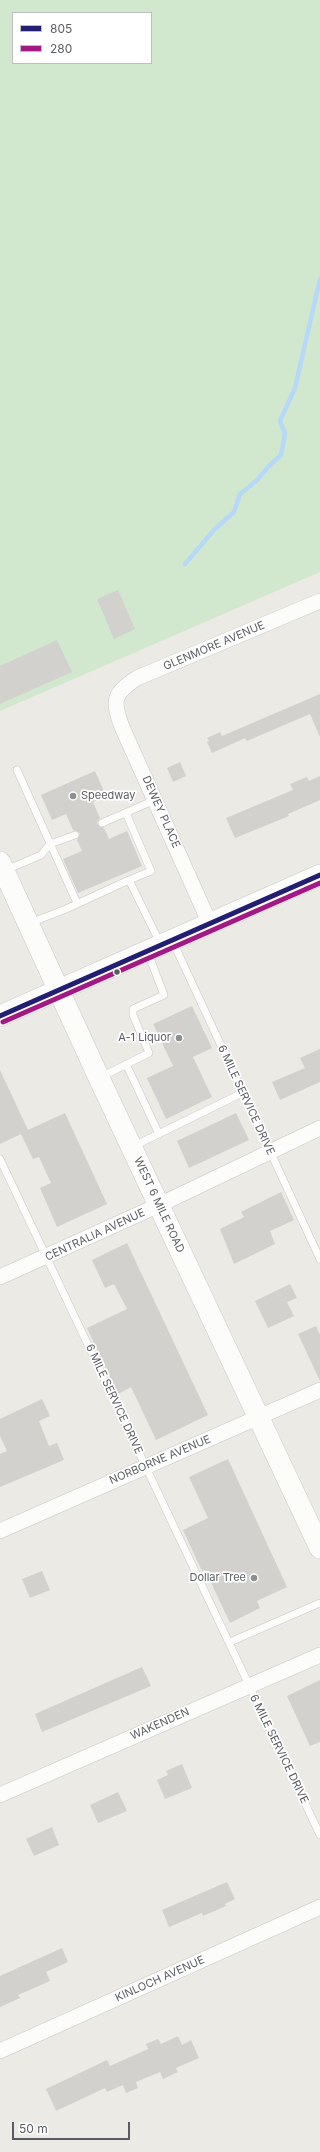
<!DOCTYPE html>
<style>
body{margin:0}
#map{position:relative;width:320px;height:2152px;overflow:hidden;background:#ebeae4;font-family:Inter,sans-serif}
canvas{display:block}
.legend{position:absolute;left:12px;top:12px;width:140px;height:52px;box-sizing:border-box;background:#fff;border:1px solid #bdbec1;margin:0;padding:5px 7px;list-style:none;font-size:12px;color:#595d63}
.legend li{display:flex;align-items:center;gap:8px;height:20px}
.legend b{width:20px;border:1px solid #bdbec1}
.scale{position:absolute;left:12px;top:2122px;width:118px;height:18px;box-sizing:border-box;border:2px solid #595d63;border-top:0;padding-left:5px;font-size:12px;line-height:14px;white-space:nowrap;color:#595d63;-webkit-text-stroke:3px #fff;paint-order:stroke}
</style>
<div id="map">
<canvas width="320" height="2152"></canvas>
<ul class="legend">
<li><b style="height:5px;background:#221e72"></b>805</li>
<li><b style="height:5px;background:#a31984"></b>280</li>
</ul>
<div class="scale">50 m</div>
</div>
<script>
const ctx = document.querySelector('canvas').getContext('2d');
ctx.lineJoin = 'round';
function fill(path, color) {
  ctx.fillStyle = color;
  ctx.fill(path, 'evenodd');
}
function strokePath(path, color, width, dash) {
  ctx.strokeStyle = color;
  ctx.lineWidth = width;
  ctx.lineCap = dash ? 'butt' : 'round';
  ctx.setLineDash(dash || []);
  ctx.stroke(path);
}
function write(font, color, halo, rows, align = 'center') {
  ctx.font = font + ' Inter,sans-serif';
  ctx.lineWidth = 3.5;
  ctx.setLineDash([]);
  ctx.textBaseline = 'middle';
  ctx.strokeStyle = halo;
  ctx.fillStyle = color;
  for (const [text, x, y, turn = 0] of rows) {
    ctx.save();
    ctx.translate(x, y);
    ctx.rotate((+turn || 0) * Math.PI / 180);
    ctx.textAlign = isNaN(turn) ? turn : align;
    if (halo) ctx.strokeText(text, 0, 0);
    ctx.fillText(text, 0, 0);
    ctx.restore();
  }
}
fill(new Path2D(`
 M0 0H320V572L0 711ZM13 13H151V63H13Z`), '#d1e8ce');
strokePath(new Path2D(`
 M185 564 214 530 234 512 240 494 255 482 270 465 281 455 285 434 280 421 295 388 320 279`), '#b6d9f7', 4.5);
fill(new Path2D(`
 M118 590 135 629 114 639 97 599Z
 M57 640 72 672 0 704V666Z
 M320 694V737L310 714 247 741 245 738 212 753 207 742 209 741 207 738 220 732 222 736Z
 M180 762 186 776 173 782 167 768Z
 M95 771 106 796 93 802 100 818 97 822 98 825 104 828 109 839 127 831 142 866 78 893 63 859 82 851 77 840 80 833 73 830 66 814 52 820 41 795Z
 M320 776V800L288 814 289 816 235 838 226 818 293 790 290 784 307 777 309 781Z
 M192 1006 212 1048 193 1057 212 1097 166 1119 147 1078 173 1066 153 1024Z
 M320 1049V1082L280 1100 272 1082 305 1068 300 1058Z
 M0 1070 28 1130 65 1113 107 1204 57 1227 40 1188 51 1183 39 1157 33 1159 21 1134 0 1144Z
 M236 1113 249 1140 189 1168 177 1141Z
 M281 1192 294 1220 270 1231 275 1244 234 1264 220 1229 244 1217 241 1212Z
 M127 1243 208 1415 156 1440 131 1387 118 1394 87 1328 127 1309 114 1284 105 1288 92 1260Z
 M290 1284 297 1298 287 1302 294 1316 268 1328 255 1301Z
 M316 1326 320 1335V1381L298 1334Z
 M42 1399 50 1416 39 1421 49 1446 57 1443 64 1460 0 1487V1454L7 1451 0 1436V1419Z
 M228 1459 287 1587 257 1601 260 1608 230 1623 205 1570 202 1571 183 1530 208 1518 189 1477Z
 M42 1571 50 1590 30 1598 22 1579Z
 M142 1667 151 1686 42 1732 35 1714Z
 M320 1680V1742L310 1746 287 1696Z
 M182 1764 192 1788 165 1799 157 1780 168 1775 166 1771Z
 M118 1792 127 1811 98 1823 90 1805Z
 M52 1827 59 1845 34 1856 26 1839Z
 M227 1882 235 1899 225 1904 226 1906 203 1916 202 1913 169 1927 162 1910Z
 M62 1948 68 1962 46 1972 50 1981 18 1995 20 1998 0 2007V1976Z
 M178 2036 182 2045 191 2040 199 2058 176 2068 178 2072 163 2079 160 2072 136 2082 138 2088 126 2093 123 2085 107 2092 105 2088 56 2111 46 2089 107 2060 110 2066 148 2049 146 2044 158 2039 161 2044Z`), '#d2d1ce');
const lane = new Path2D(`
 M17 770 77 903
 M126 813 151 871 129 880
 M102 823 155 800
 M6 870 41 855 50 844 75 835
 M30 923 66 909 129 880 160 943
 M173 942 320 1259
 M126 1064 159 1134
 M101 1077 149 1053 133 1015V1009L164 995 148 953
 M134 1146 242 1093
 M0 1159 320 1835
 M230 1642 320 1603`);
const street = new Path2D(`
 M210 924 122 727C112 700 113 694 137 678L320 601
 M0 1277 159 1205 320 1128
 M0 1531 320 1390
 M0 1795 320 1655
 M0 2051 320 1907`);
const secondary = new Path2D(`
 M0 862 99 1078 320 1548
 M0 1016 320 875`);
strokePath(lane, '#c6c7c5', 8);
strokePath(street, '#c6c7c5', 16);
strokePath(secondary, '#c9c9c9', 22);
strokePath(lane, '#fcfcfb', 7);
strokePath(street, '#fcfcfb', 15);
strokePath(secondary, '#fcfcfb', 21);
strokePath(new Path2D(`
 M0 1016 320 875`), '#221e72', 5);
strokePath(new Path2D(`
 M3 1022 320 883`), '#a31984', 5);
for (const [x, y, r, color] of [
 [73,796,4,"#8c8e90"],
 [117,972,3.5,"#595d63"],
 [179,1038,4,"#8c8e90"],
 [254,1578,4,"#8c8e90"]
]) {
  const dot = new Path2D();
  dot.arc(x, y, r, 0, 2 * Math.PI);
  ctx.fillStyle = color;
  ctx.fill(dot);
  strokePath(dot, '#fff', 1.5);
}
write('11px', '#595d63', '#fff', [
 ["GLENMORE AVENUE",214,646,-23],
 ["DEWEY PLACE",161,812,66],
 ["6 MILE SERVICE DRIVE",246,1100,65],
 ["WEST 6 MILE ROAD",159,1205,65],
 ["CENTRALIA AVENUE",95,1235,-25],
 ["6 MILE SERVICE DRIVE",114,1399,65],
 ["NORBORNE AVENUE",160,1460,-23],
 ["WAKENDEN",160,1724,-24],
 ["6 MILE SERVICE DRIVE",279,1749,64],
 ["KINLOCH AVENUE",160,1979,-24]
]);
write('11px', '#595d63', '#fff', [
 ["Speedway",81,796,"left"],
 ["A-1 Liquor",171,1038],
 ["Dollar Tree",246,1578]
], 'right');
</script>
